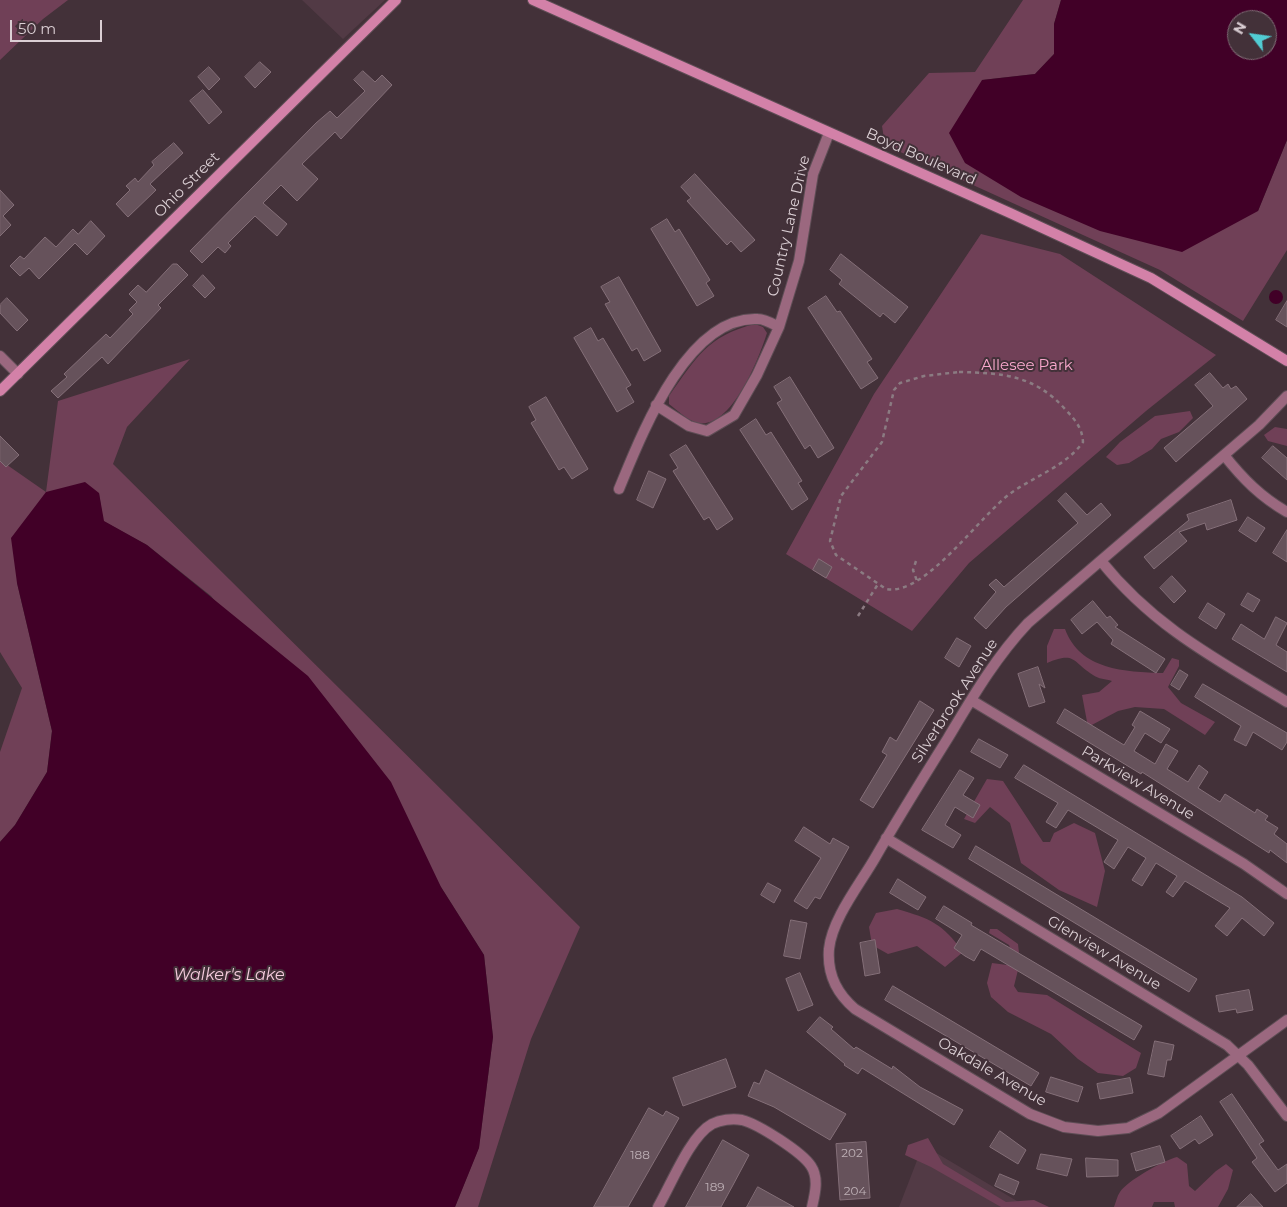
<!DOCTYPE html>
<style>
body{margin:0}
#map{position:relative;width:1287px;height:1207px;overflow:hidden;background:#433139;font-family:Montserrat,sans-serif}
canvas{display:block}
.north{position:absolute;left:1227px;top:10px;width:50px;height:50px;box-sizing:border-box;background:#433139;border:1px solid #807077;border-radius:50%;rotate:300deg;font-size:14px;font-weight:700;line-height:20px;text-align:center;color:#dbcfd4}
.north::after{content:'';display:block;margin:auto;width:18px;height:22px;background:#51ccd3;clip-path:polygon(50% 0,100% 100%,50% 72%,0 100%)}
.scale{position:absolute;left:10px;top:20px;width:92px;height:22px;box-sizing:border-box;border:2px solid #dbcfd4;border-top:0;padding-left:6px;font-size:15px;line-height:18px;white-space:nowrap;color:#dbcfd4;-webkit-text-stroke:4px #433139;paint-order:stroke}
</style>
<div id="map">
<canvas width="1287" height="1207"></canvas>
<div class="north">N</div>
<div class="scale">50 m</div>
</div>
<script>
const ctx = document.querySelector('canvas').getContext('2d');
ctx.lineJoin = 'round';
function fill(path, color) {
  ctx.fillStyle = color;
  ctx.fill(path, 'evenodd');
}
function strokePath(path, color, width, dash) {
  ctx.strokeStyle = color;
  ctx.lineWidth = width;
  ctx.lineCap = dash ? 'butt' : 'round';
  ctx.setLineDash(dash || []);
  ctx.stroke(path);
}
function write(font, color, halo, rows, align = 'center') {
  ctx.font = font + ' Montserrat,sans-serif';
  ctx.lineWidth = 4;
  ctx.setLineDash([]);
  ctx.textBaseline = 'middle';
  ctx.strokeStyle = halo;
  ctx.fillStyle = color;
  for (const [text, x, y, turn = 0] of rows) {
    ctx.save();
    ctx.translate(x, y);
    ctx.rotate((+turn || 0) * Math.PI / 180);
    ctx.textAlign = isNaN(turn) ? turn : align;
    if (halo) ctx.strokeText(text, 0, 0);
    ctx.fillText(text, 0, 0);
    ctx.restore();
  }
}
fill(new Path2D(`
 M302 0H385L343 39Z
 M923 1145 1027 1207H899Z`), '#523a45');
fill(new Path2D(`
 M0 0H68L43 19 0 60Z
 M1023 0H1061L1054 24V54L1035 74 982 80 1258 211 1287 140V250L1243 321 1160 270 885 145 882 126 929 73 975 72Z
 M981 234 1060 254 1216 355 1146 411 969 563 912 631 786 554 874 394Z
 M755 324 763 327 767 333C759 358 732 429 698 423 688 421 677 410 669 404V396C696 358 707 336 755 324Z
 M190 359 127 427 113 464 580 927 531 1039 478 1207H455L479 1147 493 1037 484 955 441 887 211 596 147 545 103 521 99 493 17 583 52 731 47 772 15 825 0 842V752L22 688 0 652V460L46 492 58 401Z
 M1190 411 1193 418 1179 432 1161 439 1152 449 1129 463 1117 465 1106 457 1120 442 1155 416Z
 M1275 427 1287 429V446L1268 441 1264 435Z
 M1054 629H1065C1080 670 1125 672 1163 673L1172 658 1179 660V666L1168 687 1181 703 1215 722 1205 735 1164 709 1135 707 1118 711 1088 727 1082 695 1099 692 1112 681C1106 679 1098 679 1093 675 1072 662 1076 651 1047 663V646Z
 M987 779 1003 781 1043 842H1050L1054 833 1074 823 1095 833 1105 871 1097 907 1059 890 1021 863 1010 823 990 807 975 823 964 819Z
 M897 909C931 919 942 923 963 952L945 967 917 946 888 954 872 945 869 927 876 913Z
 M990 929H997L1018 944 1020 962 1014 986 1018 992 1047 995 1141 1053 1136 1068 1123 1076 1098 1073 1078 1059 1051 1034 1008 1012 991 997 987 983 992 963 1007 965 1014 958 1009 945 989 933Z
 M928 1138 943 1164 1006 1202 1034 1200 1049 1207H1001L931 1167 905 1155 908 1145Z
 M1177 1157 1187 1164 1189 1186 1195 1191 1216 1171 1226 1164 1233 1170 1228 1189 1218 1207H1175L1174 1202H1154L1152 1207H1114C1116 1202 1117 1196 1120 1192 1127 1181 1164 1160 1177 1157Z`), '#704057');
fill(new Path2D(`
 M1061 0H1287V140L1258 211 1182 252 1100 231 1021 197 965 163 949 133 982 80 1035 74 1054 54V24ZM1237 20H1267V50H1237Z
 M1269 297a7 7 0 1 1 14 0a7 7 0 1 1-14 0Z
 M85 482 99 493 104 521 147 545 308 676 391 782 441 887 484 955 493 1037 479 1148 455 1207H0V842L15 825 47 772 52 731 17 583 11 538 46 492Z`), '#410027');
const building = new Path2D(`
 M260 62 271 72 255 88 245 77Z
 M209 67 220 79 209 90 198 77Z
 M363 71 375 82 382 75 392 85 341 139 335 132 302 164 318 179 297 201 281 185 263 203 287 224 277 236 255 216 228 243 231 246 225 253 218 247 202 263 190 251 316 123 330 111 337 118 365 91 354 80Z
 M203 90 222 112 209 124 190 101Z
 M174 143 183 153 150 184 156 190 128 217 116 204 130 190 126 186 135 178 138 182 154 165 152 162Z
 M695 174 755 240 741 252 731 241 727 245 687 201 691 198 681 187Z
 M0 190 14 205 3 216 11 225 0 236Z
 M667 219 675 232 679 229 710 280 706 283 714 296 697 306 651 229Z
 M91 221 105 236 87 255 75 243 39 279 29 268 20 276 10 266 20 256 24 259 45 237 56 247 73 229 78 234Z
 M841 254 908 307 895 323 883 313 880 317 839 284 842 280 830 270Z
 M173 264H177L188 275 158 305 161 308 108 364 102 357 58 398 51 391 67 377 64 374 106 334 110 338 133 314 129 310 137 302 129 294 138 285 146 292Z
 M203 275 215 288 205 298 193 286Z
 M619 277 661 351 644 361 637 348 632 351 605 304 610 302 601 287Z
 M826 296 837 312 840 311 872 359 867 362 878 378 861 389 808 308Z
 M7 298 28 320 17 331 0 313V305Z
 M1287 301V327L1276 320Z
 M591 328 598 341 603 338 631 385 626 388 634 402 617 412 574 338Z
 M1210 373 1223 388 1228 384 1231 389 1236 386 1247 399 1176 462 1164 448 1213 406 1195 385Z
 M790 377 834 448 818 458 810 445 805 449 777 403 782 400 774 387Z
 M546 397 588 469 572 479 564 467 559 470 531 423 536 420 529 407Z
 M756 419 766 435 771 432 802 481 798 483 808 499 792 510 740 430Z
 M0 436 19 455 6 467 0 461Z
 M686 445 733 519 717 530 709 517 704 520 673 471 678 468 670 455Z
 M1273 446 1287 458V480L1262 458Z
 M649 471 666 479 653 508 637 500Z
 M1066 493 1087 515 1101 503 1111 515 1006 607 986 629 974 618 996 592 989 585 996 579 1004 587 1078 523 1058 501Z
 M1231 500 1237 520 1207 530 1205 523 1179 532 1187 541 1154 569 1144 557 1189 520 1187 515Z
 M1248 517 1265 528 1256 542 1239 531Z
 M1287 530V562L1273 553Z
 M819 559 832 567 826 578 813 570Z
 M1172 576 1186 591 1174 603 1160 588Z
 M1248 593 1260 600 1253 612 1241 605Z
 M1093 601 1107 618 1110 616 1118 625 1115 627 1165 659 1156 673 1111 644 1113 640 1097 622 1082 634 1071 620Z
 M1208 603 1225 614 1216 629 1199 618Z
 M1276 617 1287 623 1276 645 1287 652V672L1232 639 1241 624 1264 639Z
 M957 638 971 646 959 667 945 658Z
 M1038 667 1045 688 1039 684 1045 702 1029 707 1018 674Z
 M1180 670 1188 675 1179 690 1171 685Z
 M1203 684 1287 733V742L1282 750 1253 732 1246 746 1234 740 1241 726 1195 697Z
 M920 701 934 710 873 808 860 800 887 755 882 752 890 737 896 741Z
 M1065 709 1124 745 1135 727 1132 725 1140 711 1170 729 1161 743 1145 733 1134 751 1155 764 1166 744 1178 751 1167 769 1188 782 1199 765 1208 772 1198 788 1220 802 1225 794 1255 813 1257 809 1268 816 1265 820 1278 828 1274 834 1287 844V863L1270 850 1269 853 1142 772 1141 774 1057 723Z
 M979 739 1008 755 1000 768 971 752Z
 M1024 765 1242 897 1274 923 1264 936 1242 918 1227 936 1215 926 1230 908 1185 881 1173 897 1166 892 1177 876 1156 863 1142 886 1132 880 1146 858 1128 847 1114 869 1104 862 1118 840 1068 810 1056 828 1046 822 1058 803 1015 778Z
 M960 770 974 778 963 795 980 805 973 818 955 807 945 825 961 835 953 848 922 830Z
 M804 827 830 844 833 838 849 847 820 899 815 897 807 909 794 901 821 858 795 841Z
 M976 846 1197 979 1189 992 969 859Z
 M898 879 926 897 918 910 890 893Z
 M768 883 781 890 774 903 761 895Z
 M944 906 972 923 971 925 1142 1026 1134 1040 981 949 974 961 965 956 954 948 962 935 936 919Z
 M791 920 807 923 800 959 784 956Z
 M875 940 880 973 865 976 860 943Z
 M800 973 813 1005 798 1011 786 979Z
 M893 986 1039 1073 1031 1086 885 1000Z
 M1249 990 1253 1010 1237 1013 1236 1009 1219 1012 1216 996Z
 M820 1017 833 1027 831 1029 854 1049 856 1047 892 1069 893 1066 920 1087 963 1110 954 1125 862 1068 858 1074 844 1065 845 1064 807 1032Z
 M1155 1041 1174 1045 1171 1060H1167L1164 1077 1148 1074Z
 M726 1059 736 1087 683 1106 673 1078Z
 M766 1070 846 1114 830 1140 774 1107 748 1096 754 1082 759 1084Z
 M1051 1077 1083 1087 1078 1102 1046 1092Z
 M1130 1078 1133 1093 1100 1099 1097 1084Z
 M1232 1094 1264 1141 1259 1144 1278 1170 1287 1164V1183L1275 1192 1252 1162 1257 1158 1220 1102Z
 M649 1108 663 1116 666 1111 679 1118 628 1207H594Z
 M1201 1116 1213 1135 1199 1144 1195 1139 1180 1149 1171 1136Z
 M1000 1131 1026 1150 1018 1164 990 1147Z
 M723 1140 749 1155 733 1185 721 1207H686Z
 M866 1142 870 1198 840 1200 836 1144Z
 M1160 1146 1165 1162 1136 1171 1131 1154Z
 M1041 1154 1072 1159 1067 1176 1037 1169Z
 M1086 1158 1118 1160V1176L1087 1177Z
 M1000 1174 1019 1182 1014 1195 995 1186Z
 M758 1187 794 1207H747Z
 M1251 1194 1263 1207H1237Z`);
fill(building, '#66525b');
strokePath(building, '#846f78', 1);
const street = new Path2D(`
 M0 356 18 374
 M1287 396 1259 425 1028 623C995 658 972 698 948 738 923 778 898 818 875 858 860 884 832 919 829 949 827 974 836 993 855 1009L1030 1114 1064 1127 1098 1131 1128 1128 1159 1113 1287 1020
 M656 405 689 426 707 431 734 415 757 375 779 327 799 261 813 174 829 133
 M1224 455C1243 479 1261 497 1287 512
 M619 489C641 436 687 315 758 319 765 319 773 324 779 327
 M1101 561C1154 627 1216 659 1287 702
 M971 700 1244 864 1287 894
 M886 838 1227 1045 1248 1065 1287 1116
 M658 1207C671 1185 690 1136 712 1124 720 1120 732 1118 742 1120 758 1124 802 1152 811 1166 819 1178 815 1194 812 1207`);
const secondary = new Path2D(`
 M533 0 1010 213 1151 278 1287 361
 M0 391 396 0`);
strokePath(street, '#5e4d55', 12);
strokePath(secondary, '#5e4d55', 12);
strokePath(new Path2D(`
 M959 372C1003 373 1034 375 1065 409 1075 420 1082 427 1083 442 1066 466 1035 476 1011 493 981 514 925 597 886 589L836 555 830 541 841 496 882 442 894 390 900 383 924 376Z
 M916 561 913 570 917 581
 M858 616 878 584`), '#8b7b82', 2.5, [4, 4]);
strokePath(street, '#9b687f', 10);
strokePath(secondary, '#d381a8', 10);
write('12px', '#beb0b6', null, [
 ["202",852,1153],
 ["188",640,1155],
 ["189",715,1187],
 ["204",855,1191]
]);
write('15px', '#dbcfd4', '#433139', [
 ["Boyd Boulevard",921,157,24],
 ["Ohio Street",187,185,-45],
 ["Country Lane Drive",789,226,-77],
 ["Silverbrook Avenue",955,701,-57],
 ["Parkview Avenue",1138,783,31],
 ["Glenview Avenue",1104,953,31],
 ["Oakdale Avenue",992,1072,30]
]);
write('15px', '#f9a8cd', '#433139', [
 ["Allesee Park",1027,366]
]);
write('italic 16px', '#f6ccde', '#433139', [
 ["Walker's Lake",229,975]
]);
</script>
